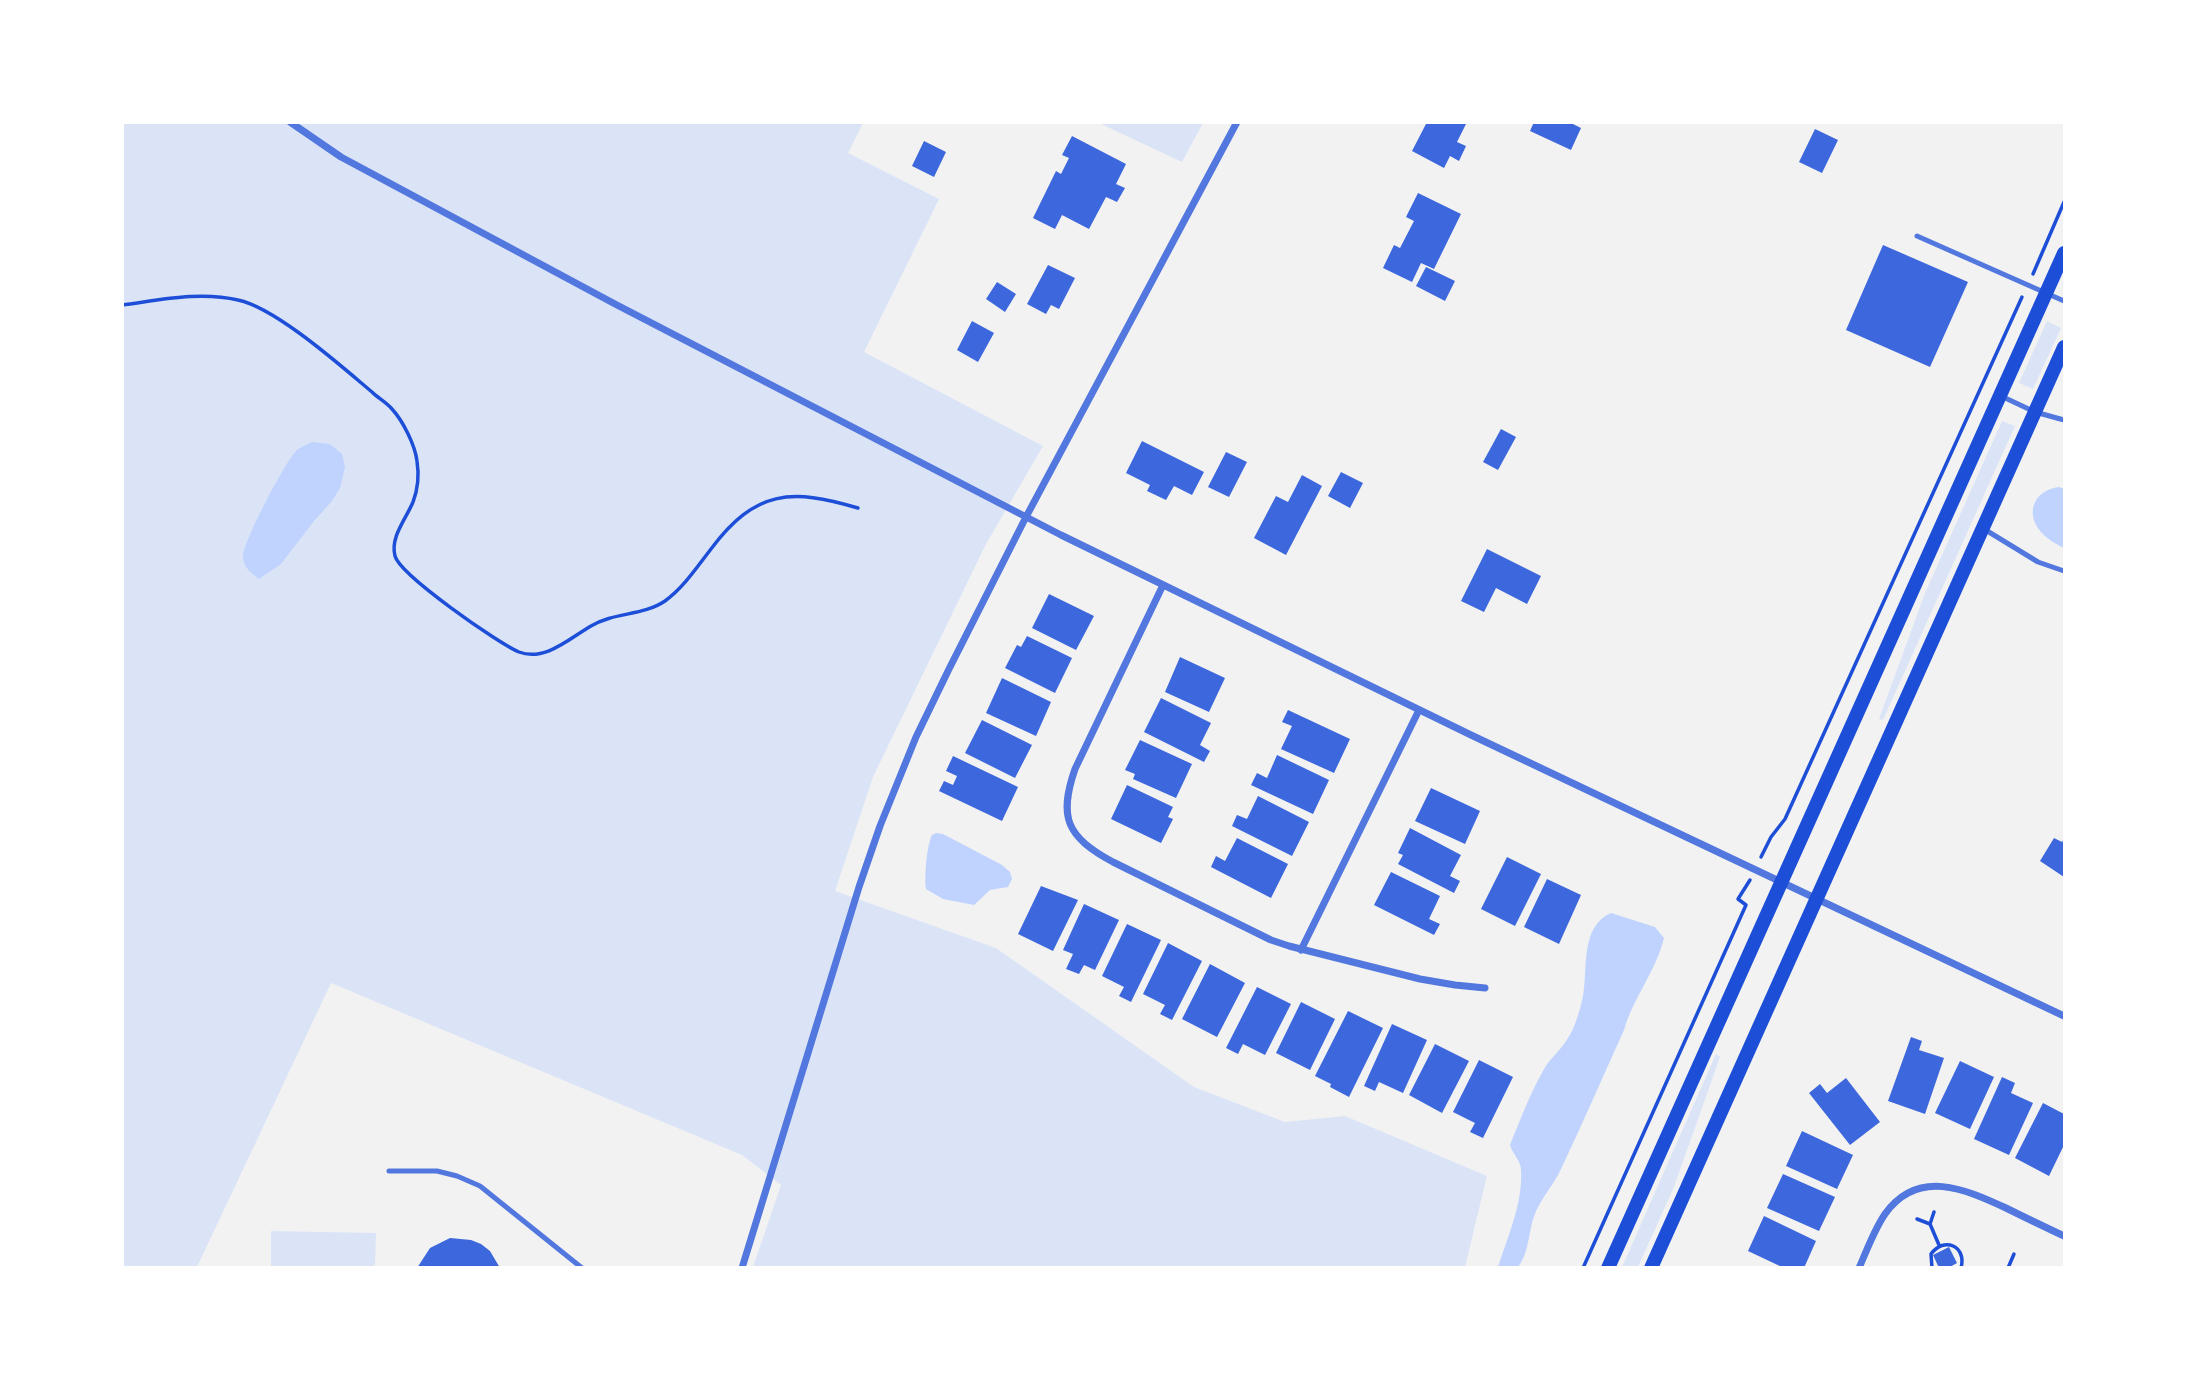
<!DOCTYPE html>
<style>
body{margin:0}
#map{position:relative;width:2187px;height:1390px;overflow:hidden;background:#f2f2f2;font-family:Cabin,sans-serif}
canvas{display:block}
.frame{position:absolute;inset:0;border:124px solid #fff;pointer-events:none}
</style>
<div id="map">
<canvas width="2187" height="1390"></canvas>
<div class="frame"></div>
</div>
<script>
const ctx = document.querySelector('canvas').getContext('2d');
ctx.lineJoin = 'round';
function fill(path, color) {
  ctx.fillStyle = color;
  ctx.fill(path, 'evenodd');
}
function strokePath(path, color, width, dash) {
  ctx.strokeStyle = color;
  ctx.lineWidth = width;
  ctx.lineCap = dash ? 'butt' : 'round';
  ctx.setLineDash(dash || []);
  ctx.stroke(path);
}
fill(new Path2D(`
 M123 123H863L848 153 939 199 864 352 1043 446 986 544 873 777 835 891 996 948 1194 1087 1285 1122 1345 1116 1487 1176 1465 1267H753L781 1185 742 1155 331 983 197 1267 123 1268Z
 M1099 123H1203L1182 162Z
 M2047 321 2061 328 2033 389 2019 383Z
 M2002 421 2015 426 1883 720 1879 719 1925 593Z
 M1716 1054 1720 1057 1674 1187 1638 1267H1622Z
 M271 1231 376 1233 375 1264 372 1268 271 1267Z`), '#dbe4f7');
fill(new Path2D(`
 M312 442 330 444 342 454 345 467 340 488 332 501 314 521 281 564 259 579C251 573 244 568 243 557 242 544 286 460 297 450 301 447 307 444 312 442Z
 M2059 487 2064 489V548C2056 544 2047 539 2041 532 2024 512 2035 490 2059 487Z
 M936 833 943 834 1002 865 1010 872 1012 879 1008 887 990 890 974 905 943 899 926 889C924 878 927 844 932 835Z
 M1611 913 1655 927 1664 938C1656 971 1633 998 1624 1030 1603 1076 1583 1123 1561 1169 1554 1184 1543 1196 1536 1211 1528 1229 1530 1252 1518 1267H1498C1508 1236 1523 1203 1521 1170 1521 1161 1512 1153 1510 1145 1520 1120 1530 1094 1543 1071 1549 1059 1559 1052 1566 1041 1575 1029 1580 1010 1583 996 1588 969 1580 926 1611 913Z`), '#bfd3fe');
fill(new Path2D(`
 M1427 122H1467L1457 142 1466 146 1459 161 1450 156 1444 168 1412 151Z
 M1534 122H1569L1581 128 1571 150 1530 131Z
 M1815 129 1838 140 1822 173 1799 162Z
 M1072 136 1126 164 1116 184 1125 188 1117 202 1106 197 1089 229 1062 215 1055 229 1033 218 1056 171 1061 174 1069 158 1062 155Z
 M924 141 946 152 934 177 912 166Z
 M1418 193 1461 214 1434 269 1421 263 1412 282 1383 268 1394 245 1400 248 1414 221 1406 217Z
 M1883 245 1968 282 1930 367 1846 330Z
 M1048 265 1075 278 1059 309 1051 305 1046 314 1027 304Z
 M1426 267 1455 281 1445 301 1416 286Z
 M997 282 1016 294 1005 312 986 299Z
 M972 321 994 333 978 362 957 350Z
 M1501 429 1516 437 1498 470 1483 462Z
 M1142 441 1204 472 1192 495 1174 486 1166 500 1147 491 1150 485 1126 473Z
 M1226 452 1247 462 1229 497 1208 487Z
 M1341 472 1363 483 1350 508 1328 496Z
 M1302 475 1322 486 1286 555 1254 538 1276 496 1288 502Z
 M1487 549 1541 576 1527 604 1496 588 1484 612 1461 601Z
 M1049 594 1094 616 1076 650 1032 628Z
 M1027 636 1072 658 1055 693 1005 668 1017 645 1021 647Z
 M1180 657 1225 678 1209 712 1165 692Z
 M1002 678 1051 702 1036 736 986 713Z
 M1161 698 1211 723 1200 745 1210 751 1204 762 1144 732Z
 M1288 710 1350 739 1334 773 1281 749 1292 726 1282 722Z
 M982 720 1032 745 1015 778 965 753Z
 M1140 740 1192 764 1176 798 1133 779 1135 774 1125 770Z
 M1277 755 1329 780 1313 814 1251 785 1257 773 1267 778Z
 M953 756 1018 787 1002 821 939 791 944 781 953 785 957 776 946 771Z
 M1127 785 1173 807 1168 817 1173 819 1161 843 1111 819Z
 M1431 788 1480 811 1465 844 1415 821Z
 M1258 796 1309 822 1292 856 1232 826 1237 815 1247 819Z
 M1410 828 1461 855 1450 876 1460 881 1454 893 1398 864 1403 855 1398 853Z
 M1237 838 1288 864 1271 898 1211 867 1216 856 1225 861Z
 M2054 838 2062 842 2064 839V877L2040 861Z
 M1507 857 1541 874 1515 926 1481 909Z
 M1391 872 1440 896 1429 919 1440 924 1434 935 1374 905Z
 M1547 879 1581 895 1559 944 1524 927Z
 M1041 886 1078 900 1053 951 1018 934Z
 M1084 904 1119 920 1095 970 1084 965 1079 974 1066 969 1073 954 1063 950Z
 M1127 924 1161 940 1131 1002 1119 996 1124 987 1102 976Z
 M1168 943 1202 961 1172 1020 1160 1014 1165 1005 1143 994Z
 M1210 964 1245 983 1217 1037 1182 1019Z
 M1257 987 1291 1004 1265 1055 1243 1044 1238 1054 1226 1048Z
 M1301 1002 1335 1019 1310 1070 1276 1053Z
 M1348 1011 1383 1028 1349 1097 1330 1087 1331 1084 1315 1076Z
 M1392 1024 1427 1040 1403 1093 1379 1082 1375 1091 1364 1086Z
 M1911 1037 1922 1041 1919 1050 1944 1058 1925 1114 1888 1101Z
 M1435 1044 1469 1061 1442 1113 1409 1095Z
 M1479 1060 1513 1077 1483 1138 1470 1132 1475 1123 1453 1112Z
 M1960 1061 1994 1077 1970 1129 1935 1113Z
 M2002 1077 2015 1083 2011 1093 2033 1103 2009 1155 1974 1139Z
 M1846 1078 1880 1122 1850 1145 1809 1093 1820 1084 1827 1093Z
 M2043 1103 2064 1114V1145L2049 1176 2015 1158Z
 M1802 1131 1853 1155 1837 1189 1786 1166Z
 M1783 1174 1835 1197 1819 1231 1767 1208Z
 M1764 1216 1816 1241 1804 1268H1784L1748 1251Z
 M450 1238 471 1240 481 1244 490 1251 500 1268H417L430 1248Z
 M1949 1247 1957 1263 1948 1268H1939L1933 1255Z`), '#3d67dc');
strokePath(new Path2D(`
 M2033 274 2064 202
 M122 305C160 300 200 291 238 300 276 308 341 366 372 392 378 398 386 402 392 409 403 421 415 445 417 461 419 474 418 489 413 502 406 519 390 537 395 556 400 575 499 644 519 652 545 662 570 638 591 626 614 612 643 616 665 601 684 587 697 567 711 549 755 490 791 488 858 508
 M1761 857 1771 837 1785 819 2022 297
 M1934 1212 1930 1224 1939 1245
 M1917 1219 1930 1224
 M1583 1268 1746 905 1738 899 1750 880
 M1932 1268 1931 1254C1944 1236 1967 1246 1961 1268
 M2008 1268 2014 1254`), '#1d4ed8', 3.5);
strokePath(new Path2D(`
 M1917 236 2064 301
 M2001 396 2035 412 2064 420
 M1984 529 2038 562 2064 571
 M389 1171H437L457 1176 480 1186 582 1268`), '#5277de', 5);
strokePath(new Path2D(`
 M290 122 341 157 615 304 1061 535 1471 735 2064 1016
 M1163 585 1075 769C1058 818 1067 837 1113 862L1271 940 1289 946 1420 979 1455 985 1485 988
 M1301 950 1419 710
 M742 1268 859 887 880 826 916 737 949 669 1026 517 1237 122
 M1859 1268C1867 1250 1874 1230 1885 1214 1918 1168 1965 1189 2006 1208 2026 1218 2045 1227 2064 1236`), '#5277de', 7);
strokePath(new Path2D(`
 M1608 1268 2064 253
 M1651 1268 2064 347`), '#1d4ed8', 14);
</script>
